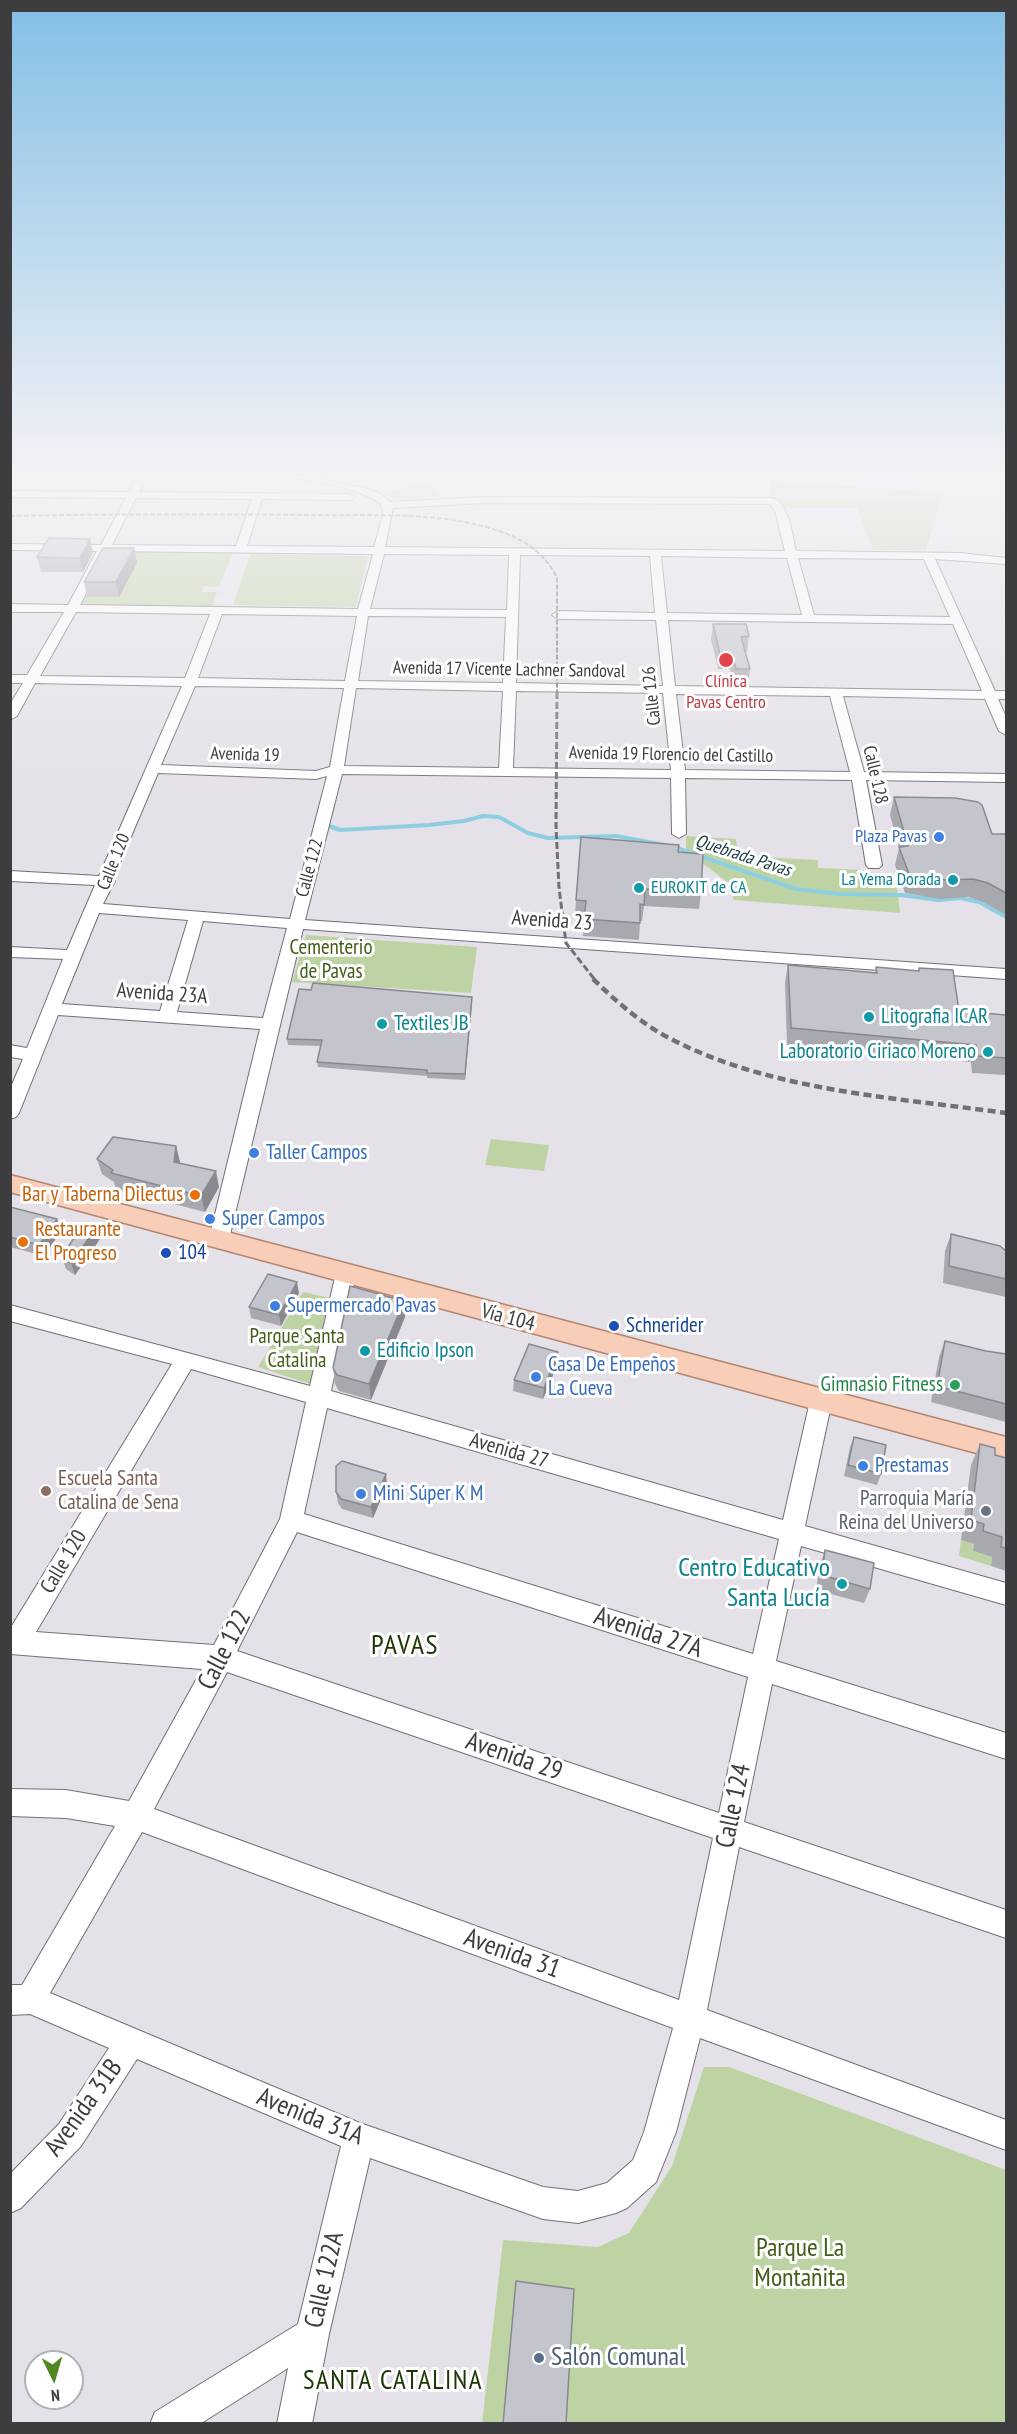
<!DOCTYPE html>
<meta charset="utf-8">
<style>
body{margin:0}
#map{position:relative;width:1017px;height:2434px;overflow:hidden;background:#e5e1e8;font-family:"PT Sans Narrow",sans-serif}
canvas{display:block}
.frame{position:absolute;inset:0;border:12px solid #3d3c3f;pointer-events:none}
.north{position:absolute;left:24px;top:2350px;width:60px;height:60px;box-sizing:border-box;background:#fff;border:2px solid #b1b1b2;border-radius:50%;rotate:175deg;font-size:16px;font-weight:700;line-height:24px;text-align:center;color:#3d3c3f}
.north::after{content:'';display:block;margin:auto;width:21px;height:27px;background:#508720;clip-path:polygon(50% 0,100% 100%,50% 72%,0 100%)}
</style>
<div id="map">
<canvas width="1017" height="2434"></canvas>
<div class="frame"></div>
<div class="north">N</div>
</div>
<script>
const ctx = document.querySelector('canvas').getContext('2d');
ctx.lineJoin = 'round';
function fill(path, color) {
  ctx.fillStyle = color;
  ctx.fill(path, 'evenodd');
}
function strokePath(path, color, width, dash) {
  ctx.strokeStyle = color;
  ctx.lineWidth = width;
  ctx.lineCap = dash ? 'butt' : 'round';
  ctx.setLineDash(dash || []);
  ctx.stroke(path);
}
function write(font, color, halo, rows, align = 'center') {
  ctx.font = font + ' "PT Sans Narrow",sans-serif';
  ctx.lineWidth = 6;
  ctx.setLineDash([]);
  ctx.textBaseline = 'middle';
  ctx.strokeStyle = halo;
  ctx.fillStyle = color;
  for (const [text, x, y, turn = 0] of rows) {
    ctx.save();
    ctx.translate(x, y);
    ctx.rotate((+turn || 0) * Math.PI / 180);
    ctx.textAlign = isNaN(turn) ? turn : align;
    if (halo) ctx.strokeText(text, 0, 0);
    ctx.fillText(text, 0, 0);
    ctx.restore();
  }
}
fill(new Path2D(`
 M428 479 440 497 394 500 386 493Z
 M770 480 943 493 926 550H873L857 508H782L778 501 770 498Z
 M109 549 234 551 219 587 204 586 201 592H217L211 609 80 607Z
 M250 554 368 556 356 607 233 605Z
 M686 836 736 839 738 856 818 860V868L864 870 868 888H897L900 913 734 900 730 884 702 863 686 857Z
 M306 935 477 947 471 993 292 982Z
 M491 1139 549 1145 544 1171 485 1165Z
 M303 1292 334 1299 313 1385 258 1367Z
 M961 1540 974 1544 973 1551 992 1557 991 1566 959 1556Z
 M704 2067H729L1006 2170V2423L482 2424 503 2240 598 2247 629 2233 672 2166Z`), '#bdd3a3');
strokePath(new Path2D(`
 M329 826 340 830 429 825 464 821 483 816 499 817 528 833 548 838 616 836 665 845
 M674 847 796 889 839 894 901 895 939 900 960 898 979 902 1006 917`), '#8dcfe1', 4);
const minor = new Path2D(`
 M141 470H151L139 492 350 494 355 497 350 500 262 499 247 546 374 547 383 515 381 504C349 482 301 481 264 473L259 470H277L368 489 381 494 390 502 483 497 772 498C790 504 792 535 796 551L960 553 1006 558V564L935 559 995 691H1006V699H998L1006 717V735L999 731 985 699 843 696 864 772 1006 774V782L866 780 882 865 879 868H869L866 865 852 780 685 778 686 834 679 838 672 834 671 778 342 774 305 920 1006 969V979L303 929 229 1239 226 1244 219 1246 212 1244 209 1239 260 1029 58 1015 19 1113 16 1117 10 1119V1089L23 1059 10 1057V1045L27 1048 63 959 10 957V947L67 950 95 885 10 881V871L99 876 182 686 35 683 17 716 10 720V704L23 683H10V675H27L64 612H10V604L68 605 97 551 10 550V544L101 545 126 498 10 497V491L129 492ZM136 498 252 499 236 546 112 545ZM483 503 770 504 775 511 785 551 385 547 393 508ZM108 551 373 554 358 609 80 605ZM384 554 509 555 507 610 370 609ZM520 555 650 556 655 613 558 611 552 615 558 619 656 620 663 686 516 683ZM661 556 787 558 802 615 667 613ZM798 558 924 559 950 617 814 615ZM76 612 210 614 185 678 40 676ZM222 614 357 616 345 681 198 678ZM368 616 506 617 503 683 358 681ZM668 620 953 624 982 691 675 686ZM195 686 344 688 330 767 316 771 161 765ZM356 688 503 691 499 768 344 766ZM516 691 663 693 671 770 513 768ZM676 694 830 696 850 772 685 770ZM158 773 316 779 327 776 290 919 103 904 115 881 113 879ZM99 913 188 920 160 1011 62 1004ZM203 921 287 928 263 1018 177 1012Z
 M346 1265 353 1267 356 1273 331 1391 783 1520 810 1401 813 1395 821 1392 829 1395 832 1401 805 1526 1006 1583V1605L801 1546 776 1661 1006 1733V1759L772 1684 744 1822 1006 1910V1938L739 1847 707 2010 1006 2120V2150L700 2038 676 2132 656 2182 627 2208 616 2213 578 2223 543 2219 370 2158 329 2334 312 2424H277L288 2368 200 2424H150L155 2412 298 2324 341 2146 137 2059 81 2146 21 2208 10 2213V2174L59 2124 109 2048 30 2014 10 2015V1985H22L115 1826 66 1818 10 1816V1789L66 1790 129 1801 202 1669 10 1654V1629L172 1364 10 1321V1305L310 1386 336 1273 339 1267ZM191 1369 306 1402 280 1519 214 1645 36 1632ZM327 1408 779 1539 753 1654 304 1514ZM297 1532 748 1677 719 1813 237 1651ZM227 1672 713 1838 679 2000 154 1809ZM142 1832 673 2028 644 2132 633 2160 607 2183 578 2191 543 2187 360 2123 50 1993Z`);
const major = new Path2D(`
 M10 1175 1006 1437V1461L10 1192Z`);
strokePath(minor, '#736f75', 2);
strokePath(major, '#b48670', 3);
fill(minor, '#fff');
fill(major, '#f8ceb9');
strokePath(new Path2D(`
 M10 516C112 514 213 514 314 515 375 516 441 511 499 531 524 539 546 554 557 578V694`), '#727074', 2, [5, 2]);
strokePath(new Path2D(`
 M557 692 556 826 559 888 566 943 595 980`), '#727074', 3, [7, 3]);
strokePath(new Path2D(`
 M593 979C618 1003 645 1027 677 1042 775 1091 898 1098 1006 1113`), '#727074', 4.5, [8, 4.5]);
fill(new Path2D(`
 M134 548 137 563 119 597H87L84 582Z
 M93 553 83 572H41L37 557Z
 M713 624 749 636 747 652H745L750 669 748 685H734L730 669H718L711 639Z
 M894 797 992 834H1006V915L983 902 968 897 940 899 905 893 895 865 899 848 890 815Z
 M678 852 701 892 699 909 644 906 642 921H640L639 940 583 936 584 917H575L576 900Z
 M788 965 875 973 876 967 959 1011 1006 1015V1075L972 1073 971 1062 787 1045 785 982Z
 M311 990 472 997 465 1080 427 1078V1076L318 1067 317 1062 321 1046 288 1045 287 1039Z
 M176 1146 180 1163 219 1187 205 1212 116 1189 114 1182 102 1174 97 1159Z
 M10 1207 61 1231 44 1256 10 1247Z
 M951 1234 1006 1251V1297L943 1283 945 1251Z
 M100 1239 75 1275 66 1269 62 1257Z
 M299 1293 281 1326 251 1318 249 1307Z
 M405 1317 371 1400 339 1391 335 1384 333 1368Z
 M945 1341 986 1351 1006 1354V1422L931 1402 939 1357Z
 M558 1363 543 1399 513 1391 514 1380Z
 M854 1437 881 1474 877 1485 844 1476 850 1447Z
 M980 1444 995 1455 1006 1458V1571L991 1566 992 1557 973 1551 974 1544 961 1540 971 1465Z
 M387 1485 373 1518 342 1509 338 1503 336 1492Z
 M825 1550 870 1589 864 1603 816 1590 820 1565Z`), '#a8a9af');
fill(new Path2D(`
 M90 539 93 553 83 572 80 558Z
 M134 548 137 563 119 597 116 582Z
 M472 997V1003L465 1080V1074Z
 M176 1146 180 1162 178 1177 174 1162Z
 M216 1171 219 1187 205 1212 201 1196Z
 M57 1219 61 1231 44 1256 39 1245Z
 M96 1228 100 1239 75 1275 71 1263Z
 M297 1282 299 1293 281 1326 279 1315Z
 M404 1301 405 1317 371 1400 369 1384Z
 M558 1352V1363L543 1399 544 1388Z
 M386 1474 387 1485 373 1518 371 1507Z`), '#88898f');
const building = new Path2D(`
 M49 538 90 539 80 558 37 557Z
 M103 548H134L116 582H84Z
 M713 624H746L749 636 741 637 750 669H736L732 654H720Z
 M894 797 955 798 978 802 982 805 992 834H1006V893L988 883 973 879 945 880 909 874 899 847 908 846Z
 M581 837 679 845 678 852 703 854 701 892 645 889 644 905 640 904V923L584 919 586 901 576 900Z
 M788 965 877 973 876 967 919 971V968L953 970 959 1011 1006 1015V1058L978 1056 976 1045 791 1028Z
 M313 983 472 997 465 1074 427 1073V1070L317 1062 322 1040 287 1039 299 989 311 990Z
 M113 1137 176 1146 174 1162 216 1171 201 1196 111 1173 113 1170 97 1159Z
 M10 1207 57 1219 39 1245 10 1237Z
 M82 1225 96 1228 71 1263 62 1257Z
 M951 1234 1000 1246 1006 1251V1279L949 1266Z
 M268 1274 297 1282 279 1315 249 1307Z
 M350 1286 404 1301 369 1384 337 1375 333 1368Z
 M945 1341 986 1351 1006 1354V1404L937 1386Z
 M529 1344 558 1352 544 1388 514 1380Z
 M854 1437 886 1445 881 1474 848 1465Z
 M980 1444 995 1448V1455L1006 1458V1548L1001 1547 1002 1537 983 1531 984 1524 971 1520Z
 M342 1461 386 1474 371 1507 341 1499 336 1492V1466Z
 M825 1550 874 1563 870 1589 822 1575Z
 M516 2281 574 2289 566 2424H503Z`);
fill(building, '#c3c4cc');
strokePath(building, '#88898f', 1.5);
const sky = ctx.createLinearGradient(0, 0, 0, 811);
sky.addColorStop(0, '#83bfe5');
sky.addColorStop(0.58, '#f3f2f5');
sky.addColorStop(1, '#f3f2f500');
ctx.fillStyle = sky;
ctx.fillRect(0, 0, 1017, 811);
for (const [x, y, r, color] of [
 [726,660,8,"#e0444e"],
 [939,837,6,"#3f7fe0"],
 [953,880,6,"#0f9aa8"],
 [639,888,6,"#0f9aa8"],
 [869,1017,6,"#0f9aa8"],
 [382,1024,6,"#0f9aa8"],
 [988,1052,6,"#0f9aa8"],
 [254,1153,6,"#3f7fe0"],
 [195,1195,6,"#e8710a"],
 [210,1219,6,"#3f7fe0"],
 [23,1242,6,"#e8710a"],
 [166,1253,6,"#1a4fb4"],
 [275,1306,6,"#3f7fe0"],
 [614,1326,6,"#1a4fb4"],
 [365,1351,6,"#0f9aa8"],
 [536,1377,6,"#3f7fe0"],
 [955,1385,6,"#2e9e5b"],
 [863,1466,6,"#3f7fe0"],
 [46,1491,6,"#8d6e63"],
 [361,1494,6,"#3f7fe0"],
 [986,1511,6,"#6b7280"],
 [842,1584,6,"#0f9aa8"],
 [539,2358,6,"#5c6f8a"]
]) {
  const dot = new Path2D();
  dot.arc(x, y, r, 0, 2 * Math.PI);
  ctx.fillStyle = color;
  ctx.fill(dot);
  strokePath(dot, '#fff', 2);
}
write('18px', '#3d3c3f', '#fff', [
 ["Avenida 17 Vicente Lachner Sandoval",509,670,1],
 ["Calle 126",652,696,-96],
 ["Avenida 19",245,755,2],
 ["Avenida 19 Florencio del Castillo",671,755,1],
 ["Calle 128",875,775,77],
 ["Calle 120",114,862,-68],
 ["Calle 122",310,868,-75]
]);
write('18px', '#be3a42', '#fff', [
 ["Clínica",726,682],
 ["Pavas Centro",726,703]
]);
write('18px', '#366cbe', '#fff', [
 ["Plaza Pavas",927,837]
], 'right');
write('italic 18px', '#193941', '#fff', [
 ["Quebrada Pavas",743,856,18]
]);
write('18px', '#0d838f', '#fff', [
 ["La Yema Dorada",941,880],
 ["EUROKIT de CA",651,888,"left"]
], 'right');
write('21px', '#3d3c3f', '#fff', [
 ["Avenida 23",552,921,4],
 ["Avenida 23A",162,994,4],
 ["Vía 104",508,1318,15],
 ["Avenida 27",509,1451,16],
 ["Calle 120",64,1562,-59]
]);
write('21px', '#435e18', '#fff', [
 ["Cementerio",331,948],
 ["de Pavas",331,972],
 ["Parque Santa",297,1337],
 ["Catalina",297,1361]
]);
write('21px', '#0d838f', '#fff', [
 ["Litografia ICAR",881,1017],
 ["Textiles JB",394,1024],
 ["Laboratorio Ciriaco Moreno",976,1052,"right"],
 ["Edificio Ipson",377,1351]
], 'left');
write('21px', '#366cbe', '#fff', [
 ["Taller Campos",266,1153],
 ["Super Campos",222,1219],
 ["Supermercado Pavas",287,1306],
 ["Casa De Empeños",548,1365],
 ["La Cueva",548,1389],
 ["Prestamas",875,1466],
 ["Mini Súper K M",373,1494]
], 'left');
write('21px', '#c56008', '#fff', [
 ["Bar y Taberna Dilectus",183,1195],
 ["Restaurante",35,1230,"left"],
 ["El Progreso",35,1254,"left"]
], 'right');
write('21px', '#164399', '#fff', [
 ["104",178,1253],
 ["Schnerider",626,1326]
], 'left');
write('21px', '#27864d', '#fff', [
 ["Gimnasio Fitness",943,1385]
], 'right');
write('21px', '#785e54', '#fff', [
 ["Escuela Santa",58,1479],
 ["Catalina de Sena",58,1503]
], 'left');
write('21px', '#5b616d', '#fff', [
 ["Parroquia María",974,1499],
 ["Reina del Universo",974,1523]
], 'right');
write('26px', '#0d838f', '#fff', [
 ["Centro Educativo",830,1569],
 ["Santa Lucía",830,1599]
], 'right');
write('26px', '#3d3c3f', '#fff', [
 ["Avenida 27A",648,1633,18],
 ["Calle 122",225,1650,-63],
 ["Avenida 29",514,1757,19],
 ["Calle 124",734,1806,-78],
 ["Avenida 31",512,1954,20],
 ["Avenida 31B",84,2108,-54],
 ["Avenida 31A",310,2117,22],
 ["Calle 122A",325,2280,-77]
]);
write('26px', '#435e18', '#fff', [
 ["Parque La",800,2249],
 ["Montañita",800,2279]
]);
write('26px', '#4e5e75', '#fff', [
 ["Salón Comunal",551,2358]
], 'left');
ctx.letterSpacing = '1.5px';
write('27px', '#1c3604', '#fff', [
 ["SANTA CATALINA",393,2381]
]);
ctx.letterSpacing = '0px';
ctx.letterSpacing = '1.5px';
write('28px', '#1c3604', '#fff', [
 ["PAVAS",405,1646]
]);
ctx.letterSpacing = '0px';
</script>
